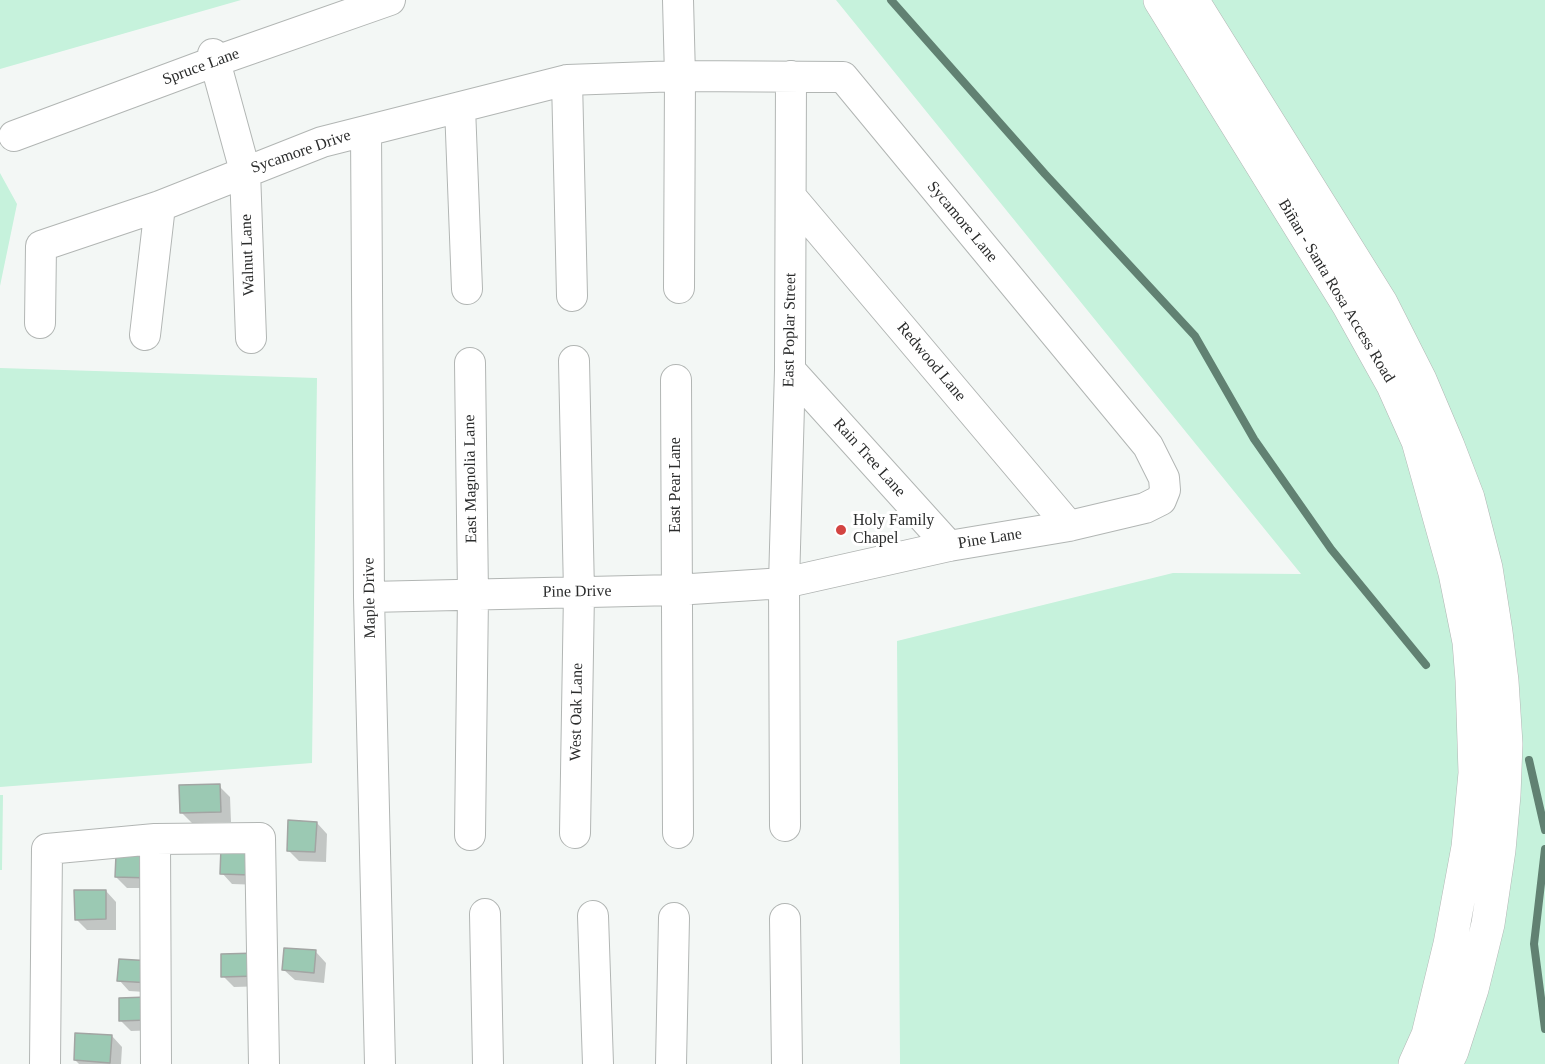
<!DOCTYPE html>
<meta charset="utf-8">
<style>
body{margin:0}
canvas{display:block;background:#f3f7f5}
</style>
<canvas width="1545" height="1064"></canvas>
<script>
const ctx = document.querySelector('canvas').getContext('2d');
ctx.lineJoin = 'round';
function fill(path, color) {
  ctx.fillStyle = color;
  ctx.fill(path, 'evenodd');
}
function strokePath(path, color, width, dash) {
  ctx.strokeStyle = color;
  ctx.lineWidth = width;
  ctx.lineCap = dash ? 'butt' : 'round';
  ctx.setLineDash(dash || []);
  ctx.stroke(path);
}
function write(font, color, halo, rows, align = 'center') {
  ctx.font = font + ' Georgia,serif';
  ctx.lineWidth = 6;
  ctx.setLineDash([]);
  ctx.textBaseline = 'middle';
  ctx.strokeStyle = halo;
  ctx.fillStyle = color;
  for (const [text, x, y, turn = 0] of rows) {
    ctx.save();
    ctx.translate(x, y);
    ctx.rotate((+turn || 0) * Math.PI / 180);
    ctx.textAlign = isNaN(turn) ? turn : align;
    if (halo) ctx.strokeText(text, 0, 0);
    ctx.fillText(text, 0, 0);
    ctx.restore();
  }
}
fill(new Path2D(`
 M0 0H241L0 69Z
 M836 0H1545V1064H900L897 641 1173 573 1301 574Z
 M0 173 17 204 0 286Z
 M0 368 317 378 312 763 0 787Z
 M0 795H3L2 870H0Z`), '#c6f2dc');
fill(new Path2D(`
 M219 786 230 797 231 822 192 823 181 812Z
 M317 823 327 834 326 862 299 861 288 850Z
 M250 848 261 885 232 884 222 873Z
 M150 858 160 888H127L116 877Z
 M106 891 116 902V930H87L76 919Z
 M316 952 326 963 324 983 295 980 284 970Z
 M257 954 268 986 234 987 223 976Z
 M120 961 161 993 129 991 119 980Z
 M120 1000 159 1030 131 1031 120 1020Z
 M112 1036 122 1047 121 1064H79L75 1060Z`), '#0003');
strokePath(new Path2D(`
 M891 0 1045 174 1195 336 1254 439 1331 549 1426 665
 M1529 760 1545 830
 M1545 849 1534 944 1545 1029`), '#618172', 8);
const building = new Path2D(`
 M220 784 221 812 180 813 179 785Z
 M288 820 317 822 315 852 287 851Z
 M221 847H251V875L220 874Z
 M116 855 150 856V878L115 877Z
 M74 890H106V919L75 920Z
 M284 948 316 950 314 973 282 970Z
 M258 953V976L221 977V954Z
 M119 959 152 961 151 983 117 981Z
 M148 997V1020L119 1021V998Z
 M75 1033 112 1035 110 1063 74 1060Z`);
fill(building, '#9bc9b3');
strokePath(building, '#a2a5a3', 1.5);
const minor = new Path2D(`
 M678 0 680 76 679 288
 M213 54 245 171 251 338
 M567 80 572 296
 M460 107 467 289
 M366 131 369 597 380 1064
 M14 136 216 61 390 0
 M792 198 1069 526
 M40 323 41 246 160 206 322 142 567 80 680 76 843 77 1148 446 1164 478 1165 490 1161 500 1145 508 1069 526 949 546 784 583 676 590 369 597
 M145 335 160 206
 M574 361 579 592 575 833
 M470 363 473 595 470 835
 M790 370 949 546
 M676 380 678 833
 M785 826 784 583 790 370 791 76
 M155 839 156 1064
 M485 914 488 1064
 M593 916 598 1064
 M785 919 787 1064
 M45 1064 47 849 155 839 260 838 264 1064
 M671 1064 674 918`);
const major = new Path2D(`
 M1160 0 1348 304 1393 385 1418 441 1455 573 1469 642 1472 680 1475 773 1468 847 1450 944 1428 1035 1415 1064
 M1192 0 1381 303 1420 380 1448 446 1468 498 1486 568 1496 632 1502 681 1506 744 1504 795 1499 850 1488 924 1472 989 1452 1051 1446 1064`);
strokePath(minor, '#b2b6b4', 32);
strokePath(major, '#b2b6b4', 34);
strokePath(minor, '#fff', 30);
strokePath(major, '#fff', 33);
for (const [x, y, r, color] of [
 [841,530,6,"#d34441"]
]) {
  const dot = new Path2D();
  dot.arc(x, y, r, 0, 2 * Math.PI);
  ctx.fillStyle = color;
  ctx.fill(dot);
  strokePath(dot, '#fff', 2);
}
write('16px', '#2b2c2c', '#fff', [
 ["Spruce Lane",201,67,-20],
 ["Sycamore Drive",301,152,-19],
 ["Sycamore Lane",962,222,50],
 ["Walnut Lane",248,255,-92],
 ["Biñan - Santa Rosa Access Road",1336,291,59],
 ["East Poplar Street",790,330,-89],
 ["Redwood Lane",931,362,50],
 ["Rain Tree Lane",869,458,48],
 ["East Magnolia Lane",471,479,-91],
 ["East Pear Lane",676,485,-90],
 ["Pine Lane",990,539,-9],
 ["Pine Drive",577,592,-1],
 ["Maple Drive",370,598,-91],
 ["West Oak Lane",577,712,-89]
]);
write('16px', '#2b2c2c', '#fff', [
 ["Holy Family",853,521],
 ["Chapel",853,539]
], 'left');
</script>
